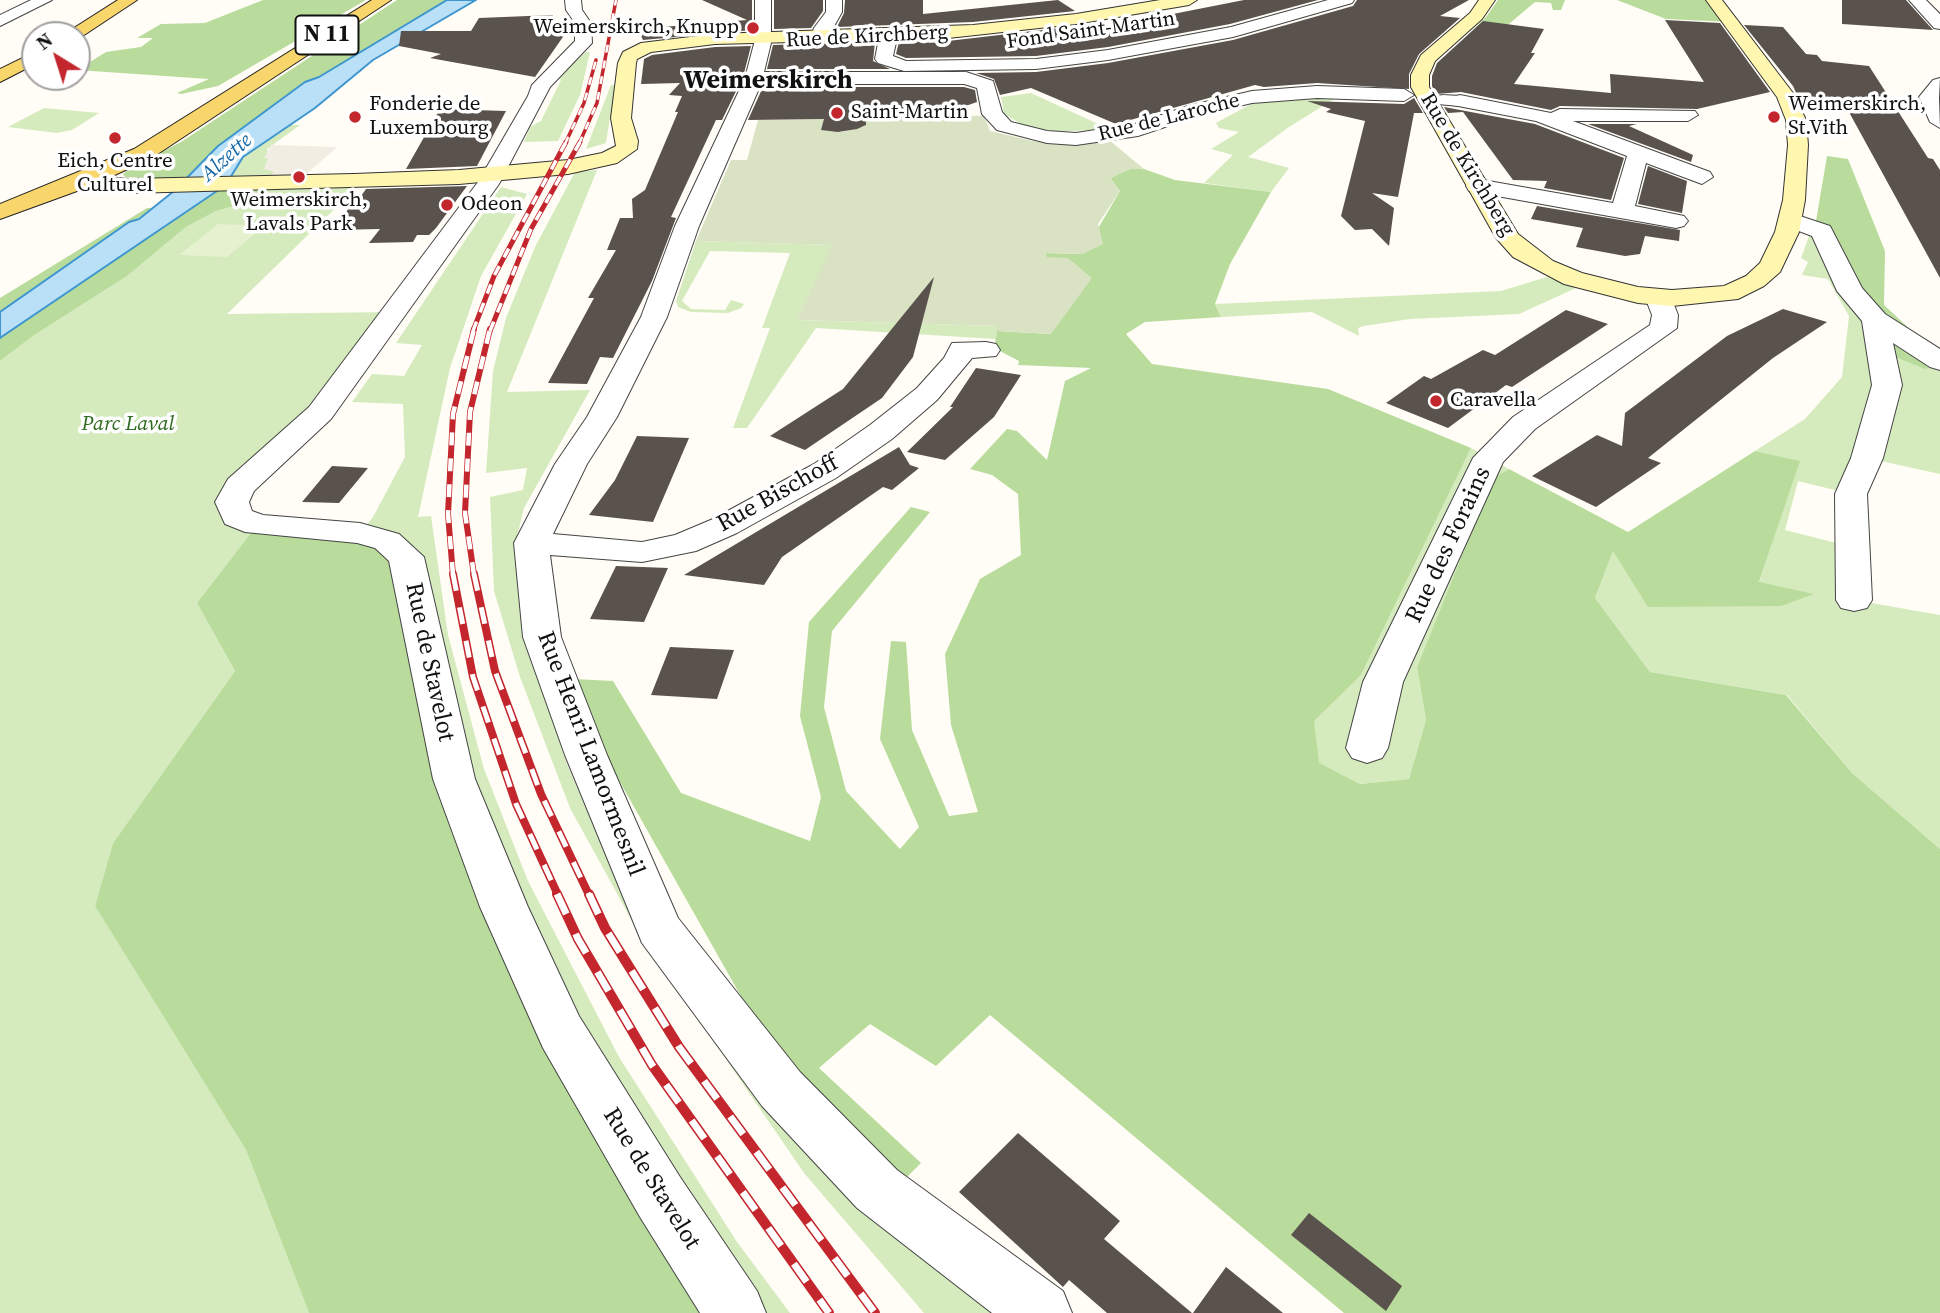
<!DOCTYPE html>
<html>
<head>
<meta charset="utf-8">
<style>
  body { margin:0 }
  #map { position:relative; width:1940px; height:1313px; overflow:hidden; background:#fffdf5; font-family:"Source Serif 4",serif }
  canvas { display:block }
  .north { position:absolute; left:21px; top:21px; width:70px; height:70px; box-sizing:border-box; background:#fff; border:2px solid #a0a0a0; border-radius:50%; rotate:322deg; font-size:19px; font-weight:700; line-height:28px; text-align:center; color:#111 }
  .north::after { content:''; display:block; margin:auto; width:24px; height:32px; background:#c4262e; clip-path:polygon(50% 0,100% 100%,50% 72%,0 100%) }
</style>
</head>
<body>
<div id="map">
<canvas width="1940" height="1313"></canvas>
<div class="north">N</div>
</div>
<script>
const g = document.querySelector('canvas').getContext('2d');
g.lineJoin = 'round';
function paint(path, color) { g.fillStyle = color; g.fill(path, 'evenodd'); }
const poly = rows => new Path2D(rows.map(r => 'M' + r).join(''));
function stroke(path, color, width, dash) { g.strokeStyle = color; g.lineWidth = width; g.lineCap = dash ? 'butt' : 'round'; g.setLineDash(dash || []); g.stroke(path); }
function label(font, color, halo, rows, align = 'center') {
  g.font = font + ' "Source Serif 4",serif'; g.lineWidth = 7; g.setLineDash([]); g.textBaseline = 'middle'; g.strokeStyle = halo; g.fillStyle = color; for (const [text, x, y, turn = 0] of rows) {
    g.save(); g.translate(x, y); g.rotate((+turn || 0) * Math.PI / 180); g.textAlign = isNaN(turn) ? turn : align; if (halo) g.strokeText(text, 0, 0); g.fillText(text, 0, 0); g.restore();
  }
}
paint(poly([
  [586,52,590,52,580,95,558,141,524,142,530,127,541,121,561,80,558,76],
  [611,85,615,85,606,143,586,149],
  [1031,93,1109,129,1056,132,1025,126,1004,114,1001,97],
  [1339,96,1289,127,1248,157,1289,168,1271,192,1204,183,1233,155,1211,149,1239,132,1219,128,1216,123,1253,103],
  [44,108,99,113,72,130,57,133,8,127],
  [289,125,300,125,267,149,275,172,269,178,230,178,243,157],
  [597,170,507,392,590,390,524,508,514,549,531,641,565,759,636,928,767,1098,1010,1313,924,1313,804,1173,636,928,570,808,520,677,494,591,490,497,523,490,527,468,486,473,493,371,506,318,535,247,575,172],
  [358,186,227,314,395,312,241,486,257,525,197,603,235,671,113,843,95,906,246,1150,309,1313,0,1313,0,361,33,336,127,276,186,227,216,211,252,201,266,190],
  [501,187,527,194,481,276,450,368,418,517,431,516,448,635,484,769,528,881,619,1057,737,1242,790,1313,735,1313,561,1032,360,533,373,517,405,457,403,404,352,402,372,374,404,376,422,345,396,343],
  [1811,231,1840,283,1940,361,1940,474,1867,458,1851,494,1798,481,1785,530,1852,547,1854,600,1940,615,1940,849,1852,773,1787,695,1650,672,1595,598,1613,550,1813,595,1759,583,1799,461,1755,451,1805,419,1842,377,1849,316,1828,279,1802,275,1808,262,1801,258],
  [696,241,833,245,797,320,998,326,996,339,816,328,747,428,733,428,770,328,762,328,790,253,710,251,682,301,691,309,725,310,731,300,744,304,741,308,728,313,691,312,678,307,676,301],
  [1547,277,1576,288,1519,314,1410,319,1364,326,1358,328,1359,336,1312,312,1221,317,1215,304,1501,291],
  [1471,448,1509,469,1493,478,1417,667,1426,720,1409,779,1360,784,1318,763,1313,721,1361,675]
]), '#d5ebbd');
paint(poly([
  [263,0,366,0,218,86,181,94,177,93,209,79,77,70,106,52,141,47,153,38,137,38,161,24,205,23],
  [397,0,447,0,319,77,305,82,218,146,187,179,125,177,123,174,131,168,181,142],
  [1498,0,1565,0,1561,10,1553,10,1551,3,1535,2,1497,34,1449,54,1486,17],
  [1617,0,1714,0,1731,22,1666,19],
  [1827,156,1848,159,1885,251,1884,305,1914,333,1935,366,1925,369,1893,356,1896,333,1815,227],
  [1130,169,1144,169,1175,180,1271,192,1230,264,1215,304,1221,317,1145,322,1126,334,1152,364,1328,389,1471,448,1361,675,1314,721,1319,763,1360,784,1409,779,1426,720,1417,667,1493,478,1509,469,1628,532,1755,451,1800,461,1759,582,1814,594,1781,606,1648,607,1613,551,1595,598,1650,672,1786,695,1852,773,1940,849,1940,1313,1344,1313,990,1015,936,1066,870,1024,819,1068,921,1163,902,1182,791,1085,603,752,574,679,613,681,681,793,810,841,821,797,800,716,809,622,911,507,930,512,832,631,824,707,846,791,900,849,919,827,880,739,891,641,906,642,912,730,949,816,978,812,951,725,945,654,980,579,1021,555,1018,494,992,475,970,469,1007,429,1017,431,1047,460,1065,381,1091,368,1018,365,1019,361,998,350,995,344,997,331,1051,334,1046,253,1083,254,1120,191,1110,178],
  [266,190,252,201,216,211,186,227,127,276,33,336,0,361,0,338,183,211,217,191],
  [147,208,153,208,0,312,0,298],
  [257,525,387,541,454,779,735,1313,309,1313,246,1150,95,906,113,843,235,671,197,603]
]), '#b9dc9c');
paint(poly([
  [926,115,984,116,990,131,1033,141,1073,143,1109,140,1144,169,1130,169,1110,178,1120,191,1098,224,1103,244,1083,254,1046,253,1046,257,1068,258,1092,278,1051,334,997,331,997,326,797,320,832,245,696,241,731,160,747,160,758,120,828,119,831,130,842,132,865,126,861,118,924,119]
]), '#d9e3c4');
paint(poly([
  [218,224,264,226,227,257,179,255]
]), '#e6f2cf');
paint(poly([
  [271,145,337,147,304,176,269,178,274,172,264,169,268,158,264,158]
]), '#f1ede2');
const water = poly([
  [447,0,476,0,373,60,315,108,243,157,230,178,217,191,0,338,0,312,129,222,139,219,174,191,218,146,305,82,319,77,447,0]
]);
paint(water, '#b9e0f7');
stroke(water, '#3f96cf', 2);
paint(poly([
  [702,0,752,0,752,30,643,40,638,29,747,20],
  [774,0,823,0,823,11,811,28,774,29],
  [845,0,923,0,923,14,1058,0,1075,11,973,22,837,27,844,13],
  [1244,0,1318,0,1230,24,1108,47,1036,56,906,58,896,54,899,42,948,41,1094,24,1102,28],
  [1357,0,1469,0,1440,16,1460,18,1419,54,1409,74,1409,89,1317,83,1264,87,1255,85,1116,124,1031,88,1000,95,994,79,976,73,1036,72,1108,63,1233,40,1353,6],
  [1842,0,1906,0,1933,30,1842,24],
  [553,15,550,23,572,24,535,77,430,58,441,54,399,46,401,31,471,31,479,18],
  [1665,20,1720,23,1770,92,1697,109,1560,106,1551,110,1461,92,1436,94,1432,86,1432,76,1437,63,1483,21,1544,29,1531,53,1535,53,1514,84,1611,93,1610,74,1704,82],
  [1744,25,1783,27,1806,54,1817,55,1822,61,1869,66,1928,158,1933,159,1940,170,1940,278,1844,103,1798,97,1793,86],
  [875,42,873,61,890,69,767,69,773,45],
  [751,46,743,77,722,120,716,120,671,217,676,218,652,281,613,358,600,357,587,384,548,383,594,298,588,298,616,250,607,250,620,218,633,218,632,199,645,190,678,112,675,112,682,96,669,95,680,83,641,84,644,59,652,55,715,47],
  [763,87,964,87,975,90,977,102,954,110,953,116,866,119,866,125,857,129,838,132,821,130,824,119,748,120],
  [1414,98,1423,113,1414,113,1398,197,1372,193,1394,208,1389,246,1372,229,1355,230,1341,216,1365,121,1326,112,1331,109,1307,101,1404,104],
  [1444,107,1535,124,1624,158,1611,200,1544,188,1547,181,1513,180,1463,112,1448,113],
  [440,109,506,111,477,166,406,169],
  [1588,124,1637,124,1629,126,1693,155,1691,162],
  [1648,166,1687,181,1682,213,1638,204],
  [467,186,436,228,429,235,417,235,413,242,369,243,380,229,334,230,355,199,359,199,366,189],
  [1537,206,1680,230,1679,241,1645,236,1640,254,1625,256,1576,247,1583,228,1531,219],
  [934,277,913,357,882,398,805,450,770,436,843,389],
  [1783,309,1827,322,1773,358,1648,458,1661,463,1596,507,1532,476,1597,435,1622,446,1625,413,1727,336],
  [1566,310,1608,324,1512,387,1506,385,1448,428,1386,403,1424,376,1431,379,1483,350,1495,355],
  [976,368,1021,375,994,417,945,460,907,452,953,407,950,407],
  [637,436,689,438,653,522,589,515,615,480],
  [899,447,910,465,919,468,892,490,883,487,782,557,764,585,684,575],
  [332,466,368,468,339,503,302,502],
  [616,566,668,568,644,622,590,619],
  [670,647,734,650,717,699,651,695],
  [1018,1133,1120,1221,1104,1239,1192,1313,1107,1313,1069,1280,1063,1287,959,1192],
  [1309,1213,1402,1286,1386,1311,1291,1235],
  [1226,1267,1283,1313,1193,1313]
]), '#5a524d');
const pedestrian = poly([
  [1443,95,1460,96,1468,101,1460,106,1437,104,1437,96,1443,95]
]);
const minor = poly([
  [31,0,52,0,0,26,0,15,31,0],
  [565,0,581,0,582,10,591,23,592,43,550,87,499,184,331,419,254,491,249,502,252,511,263,515,360,523,399,534,424,557,475,779,528,907,579,1016,680,1177,757,1291,766,1313,700,1313,640,1217,543,1048,480,907,433,779,389,561,375,548,357,543,245,532,225,524,215,502,228,479,309,407,478,182,528,96,532,85,575,41,575,23,566,10,565,0],
  [755,0,771,0,771,43,764,72,966,72,993,81,1002,112,1011,122,1047,131,1076,133,1135,124,1188,106,1252,91,1317,86,1404,89,1414,95,1404,101,1317,98,1252,103,1201,115,1138,136,1076,145,1047,143,997,130,982,114,977,88,964,84,761,84,699,226,667,317,617,417,587,464,553,534,642,542,675,535,713,519,814,464,870,425,917,388,944,358,952,343,986,342,996,344,1000,350,996,356,972,358,937,400,892,439,836,478,737,533,696,551,642,562,550,555,561,637,607,755,678,918,800,1072,897,1170,1063,1291,1072,1313,992,1313,857,1208,762,1106,642,943,565,755,523,637,514,543,555,464,587,417,641,317,675,226,745,78,755,40,755,0],
  [826,0,842,0,842,12,827,39,821,40,812,35,814,28,826,12,826,0],
  [1328,0,1354,0,1352,3,1233,37,1108,60,1036,69,904,71,878,63,875,59,879,38,888,33,897,38,893,56,906,61,1036,59,1108,50,1231,27,1328,0],
  [1909,0,1926,0,1940,14,1940,29,1934,28,1909,0],
  [1940,78,1939,98,1940,128,1930,122,1919,97,1933,80,1940,78],
  [1460,95,1551,113,1560,109,1695,111,1698,115,1688,121,1573,121,1710,172,1713,177,1702,184,1646,163,1635,206,1684,216,1688,221,1684,226,1676,228,1469,191,1466,186,1469,181,1477,179,1613,203,1627,156,1536,121,1453,105,1450,101,1453,97,1460,95],
  [1791,213,1830,226,1862,288,1885,314,1940,349,1940,370,1930,367,1893,343,1902,385,1883,458,1867,494,1872,600,1867,608,1854,611,1841,608,1836,600,1835,494,1851,458,1872,385,1862,321,1837,291,1812,236,1783,225,1779,220,1783,215,1791,213],
  [1658,289,1667,291,1671,297,1678,315,1677,328,1535,429,1503,462,1403,682,1388,748,1382,758,1367,763,1352,758,1346,748,1363,682,1473,458,1513,417,1650,325,1652,315,1645,297,1649,291,1658,289]
]);
const secondary = poly([
  [1160,0,1197,0,1189,5,1076,24,948,38,715,44,651,52,637,59,636,63,631,118,638,141,637,149,617,163,568,174,459,184,130,193,80,189,69,182,80,175,130,179,354,174,459,170,568,160,602,153,616,146,611,118,618,63,623,52,641,43,715,34,973,25,1076,14,1160,0],
  [1479,0,1495,0,1482,19,1435,61,1429,75,1429,87,1518,234,1553,261,1582,273,1638,287,1672,290,1724,286,1746,276,1760,263,1775,232,1783,200,1788,145,1786,120,1777,97,1706,0,1722,0,1793,93,1806,120,1808,145,1805,200,1799,232,1780,272,1764,286,1738,299,1672,306,1638,303,1564,284,1513,257,1496,238,1411,87,1411,75,1421,55,1470,13,1479,0]
]);
const primary = poly([
  [118,0,137,0,78,39,77,35,63,35,118,0],
  [372,0,391,0,150,159,88,187,0,219,0,204,134,149,372,0],
  [35,52,35,64,0,82,0,69,35,52]
]);
stroke(pedestrian, '#444', 2);
stroke(minor, '#444', 2);
stroke(secondary, '#333', 2);
stroke(primary, '#222', 2);
paint(pedestrian, '#fff');
paint(minor, '#fff');
paint(secondary, '#fff6b0');
paint(primary, '#f9d66b');
const railFar4 = poly([
  [565,144,584,103,596,60],
  [579,144,597,103,616,0]
]);
const railFar3 = poly([
  [473,331,494,276,566,142],
  [490,331,531,229,580,142]
]);
const railFar2 = poly([
  [453,575,448,514,453,414,474,329],
  [474,575,465,513,470,412,490,329]
]);
const railFar1 = poly([
  [453,574,473,677,516,804,558,895],
  [474,574,495,671,541,794,589,895]
]);
const rail = poly([
  [557,894,578,939,652,1065,829,1313],
  [589,894,605,928,679,1047,875,1313]
]);
stroke(railFar4, '#c4262e', 3.5);
stroke(railFar3, '#c4262e', 5);
stroke(railFar2, '#c4262e', 6);
stroke(railFar1, '#c4262e', 8);
stroke(rail, '#c4262e', 10);
stroke(railFar4, '#fff', 2.5, [8]);
stroke(railFar3, '#fff', 3.5, [10]);
stroke(railFar2, '#fff', 4.5, [13]);
stroke(railFar1, '#fff', 5, [17]);
stroke(rail, '#fff', 7, [22]);
for (const [x, y, r, color] of [
  [753,28,7,"#c4262e"],
  [837,113,7,"#c4262e"],
  [355,117,7,"#c4262e"],
  [1774,117,7,"#c4262e"],
  [115,138,7,"#c4262e"],
  [299,177,7,"#c4262e"],
  [447,205,7,"#c4262e"],
  [1436,401,7,"#c4262e"]
]) { const dot = new Path2D(); dot.arc(x, y, r, 0, 2 * Math.PI); g.fillStyle = color; g.fill(dot); stroke(dot, '#fff', 2.5); }
label('21px', '#111', '#fff', [
  ["Weimerskirch, Knupp",739,28,"right"],
  ["Fonderie de",369,105],
  ["Luxembourg",369,129],
  ["Weimerskirch,",1788,105],
  ["St.Vith",1788,129],
  ["Saint-Martin",851,113],
  ["Eich, Centre",115,162,"center"],
  ["Culturel",115,186,"center"],
  ["Weimerskirch,",299,201,"center"],
  ["Lavals Park",299,225,"center"],
  ["Odeon",461,205],
  ["Caravella",1450,401]
], 'left');
label('21px', '#111', '#fff', [
  ["Fond Saint-Martin",1091,31,-8],
  ["Rue de Kirchberg",867,37,-3],
  ["Rue de Laroche",1169,118,-14],
  ["Rue de Kirchberg",1467,165,59]
]);
label('italic 21px', '#1768a6', '#fff', [
  ["Alzette",227,158,-42]
]);
label('italic 21px', '#2f6b1f', '#fff', [
  ["Parc Laval",128,425]
]);
for (const [x, y, w] of [
  [327,35,63]
]) { const box = new Path2D(); box.roundRect(x - w / 2, y - 19.5, w, 39, 5); g.fillStyle = '#fff'; g.fill(box); stroke(box, '#111', 2); }
label('bold 23px', '#111', null, [
  ["N 11",327,35]
]);
label('24px', '#111', '#fff', [
  ["Rue Bischoff",778,494,-29],
  ["Rue des Forains",1449,545,-65],
  ["Rue de Stavelot",429,662,78],
  ["Rue Henri Lamormesnil",590,754,69],
  ["Rue de Stavelot",651,1179,58]
]);
label('bold 26px', '#111', '#fff', [
  ["Weimerskirch",768,81]
]);
</script>
</body>
</html>
